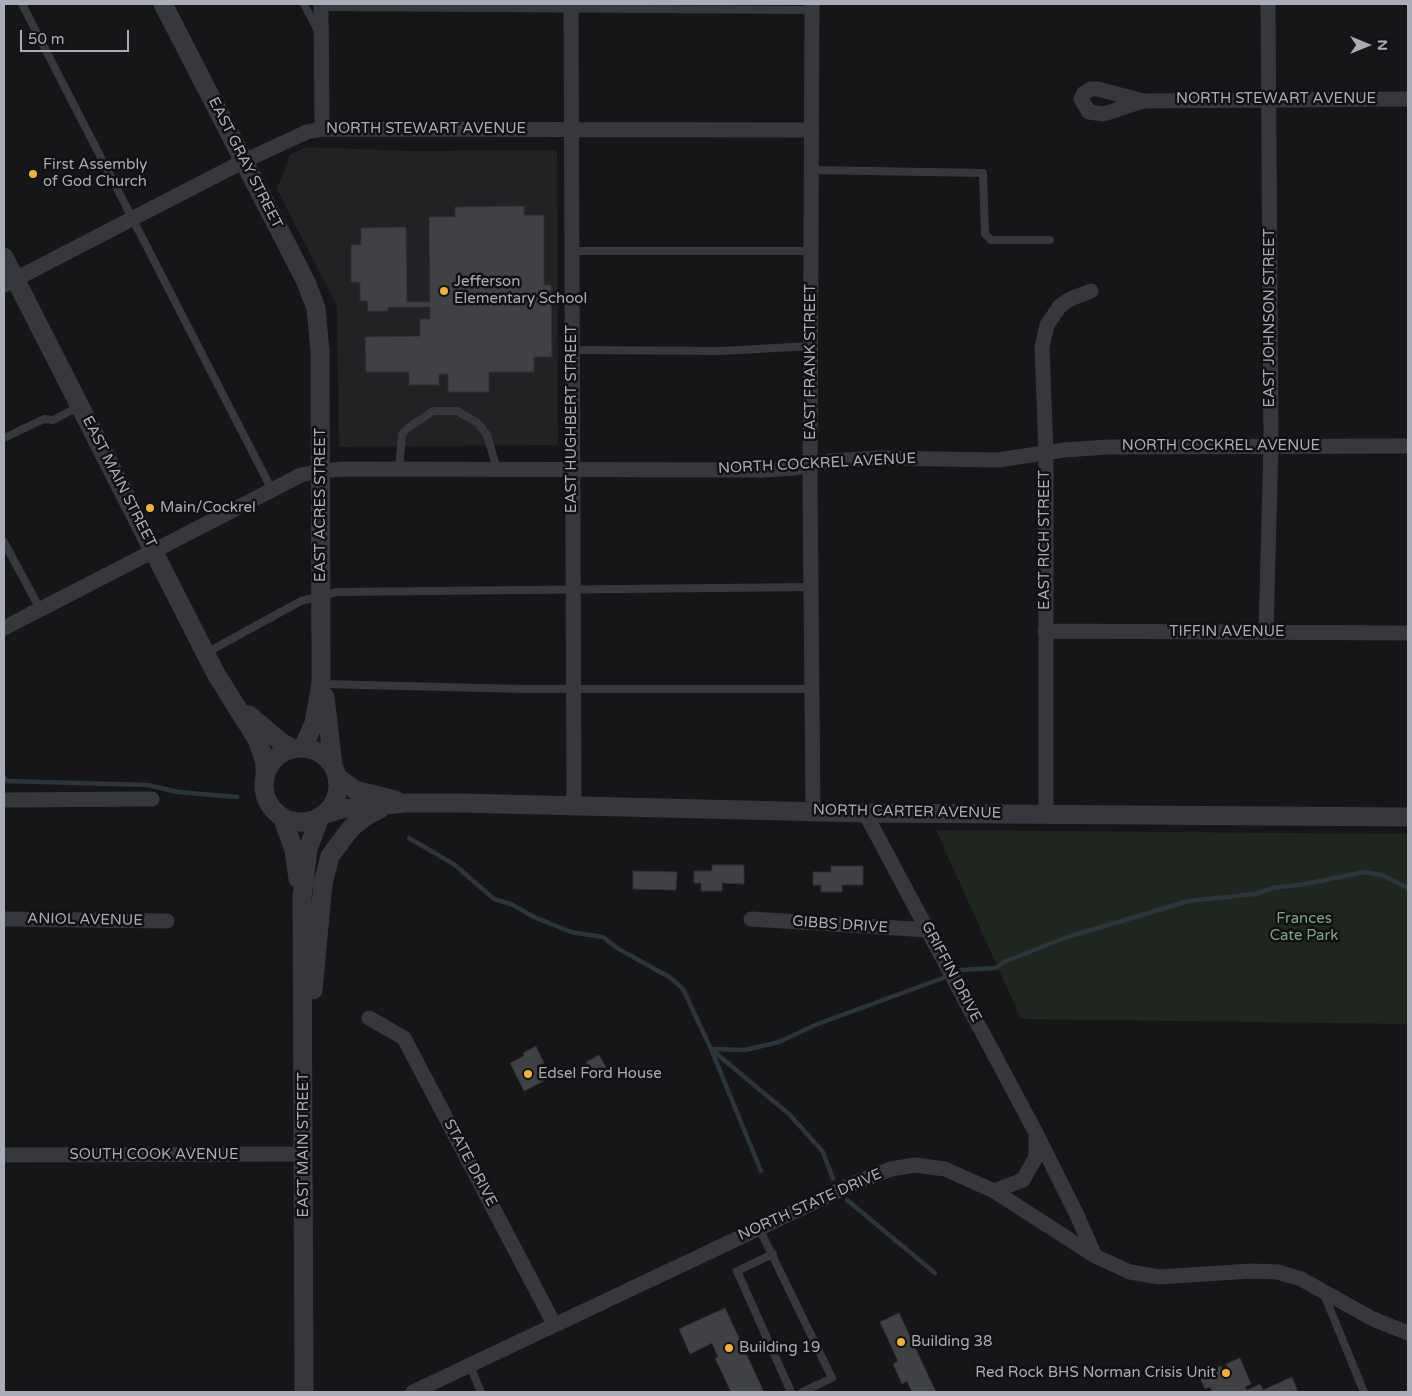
<!DOCTYPE html>
<html>
<head>
<meta charset="utf-8">
<style>
  body { margin:0 }
  #map { position:relative; width:1412px; height:1396px; overflow:hidden; background:#161618; font-family:"Varela Round",sans-serif }
  canvas { display:block }
  .frame { position:absolute; inset:0; border:5px solid #a8adb8; pointer-events:none }
  .north { position:absolute; left:1342px; top:20px; width:50px; height:50px; -webkit-text-stroke:4px #111113; paint-order:stroke; rotate:90deg; font-size:14px; font-weight:700; line-height:20px; text-align:center; color:#a8adb8 }
  .north::after { content:''; display:block; margin:auto; width:18px; height:22px; background:#a8adb8; clip-path:polygon(50% 0,100% 100%,50% 72%,0 100%) }
  .scale { position:absolute; left:20px; top:30px; width:109px; height:22px; box-sizing:border-box; border:2px solid #a8adb8; border-top:0; padding-left:6px; font-size:15px; line-height:18px; white-space:nowrap; color:#a8adb8; -webkit-text-stroke:4px #111113; paint-order:stroke }
</style>
</head>
<body>
<div id="map">
<canvas width="1412" height="1396"></canvas>
<div class="frame"></div>
<div class="north">N</div>
<div class="scale">50 m</div>
</div>
<script>
const g = document.querySelector('canvas').getContext('2d');
g.lineJoin = 'round';
function paint(path, color) { g.fillStyle = color; g.fill(path, 'evenodd'); }
const poly = rows => new Path2D(rows.map(r => 'M' + r).join(''));
function stroke(path, color, width, dash) { g.strokeStyle = color; g.lineWidth = width; g.lineCap = dash ? 'butt' : 'round'; g.setLineDash(dash || []); g.stroke(path); }
function label(font, color, halo, rows, align = 'center') {
  g.font = font + ' "Varela Round",sans-serif'; g.lineWidth = 5; g.setLineDash([]); g.textBaseline = 'middle'; g.strokeStyle = halo; g.fillStyle = color; for (const [text, x, y, turn = 0] of rows) {
    g.save(); g.translate(x, y); g.rotate((+turn || 0) * Math.PI / 180); g.textAlign = isNaN(turn) ? turn : align; if (halo) g.strokeText(text, 0, 0); g.fillText(text, 0, 0); g.restore();
  }
}
paint(poly([
  [306,147,411,151,557,150,558,445,339,447,337,306,277,189,290,155]
]), '#222225');
paint(poly([
  [936,830,1408,834,1408,1024,1021,1019]
]), '#1e261f');
stroke(poly([
  [4,777,7,781,148,785,178,792,237,797],
  [409,838,455,865,494,899,511,904,534,917,571,932,603,937,617,948,671,978,683,989,711,1049,789,1114,823,1152,833,1179],
  [961,970,996,968,1004,962,1067,937,1189,901,1255,894,1273,888,1305,884,1365,872,1382,875,1408,888],
  [761,1171,711,1049,745,1050,779,1042,815,1025,943,978],
  [847,1200,935,1273]
]), '#2c353c', 4.5);
const building = poly([
  [524,206,524,215,544,215,544,285,551,285,552,357,534,357,534,372,489,372,489,392,448,392,448,374,439,374,439,385,409,385,409,372,366,372,365,337,420,336,420,319,430,319,430,307,389,307,387,311,368,311,367,301,360,301,360,282,351,282,351,245,361,245,361,228,406,227,407,302,430,302,429,217,455,217,455,207,524,206],
  [712,865,744,865,744,884,722,883,722,891,701,891,701,883,694,883,694,871,712,871,712,865],
  [831,866,863,866,863,885,842,885,842,892,821,892,821,885,813,885,813,872,831,872,831,866],
  [633,871,677,872,676,890,633,889,633,871],
  [536,1046,544,1063,537,1066,544,1081,524,1091,510,1063,524,1056,523,1053,536,1046],
  [599,1055,607,1069,594,1076,586,1062,599,1055],
  [725,1308,764,1392,731,1392,715,1358,718,1357,712,1343,690,1354,679,1329,725,1308],
  [899,1313,936,1392,912,1392,907,1381,902,1384,893,1364,898,1361,880,1322,899,1313],
  [1240,1358,1251,1384,1245,1387,1247,1390,1260,1384,1263,1390,1292,1377,1298,1392,1212,1392,1210,1387,1205,1389,1199,1376,1221,1366,1223,1371,1228,1368,1226,1364,1240,1358]
]);
paint(building, '#404145');
stroke(building, '#303034', 1);
stroke(poly([
  [22,4,272,490],
  [304,4,318,31],
  [321,7,812,10],
  [811,170,983,173,985,234,991,240,1050,240],
  [572,251,811,251],
  [572,350,721,351,811,346],
  [4,438,44,419,53,420,80,406],
  [399,469,402,434,408,428,433,411,457,411,478,423,487,435,497,469],
  [4,542,40,609],
  [206,653,301,601,337,592,811,587],
  [322,684,524,689,812,689],
  [759,1228,832,1378,802,1392],
  [773,1254,737,1271,791,1392],
  [1323,1292,1364,1392],
  [469,1364,481,1392]
]), '#37383d', 8);
stroke(poly([
  [321,4,322,129],
  [571,4,574,805],
  [812,4,810,482,813,811],
  [1143,101,1098,89,1091,89,1084,93,1081,99,1089,112,1104,114,1143,101,1408,99],
  [4,285,244,161,307,132,322,129,812,130],
  [4,628,301,475,321,471,343,469,762,470,795,468,830,461,880,458,998,460,1064,450,1108,447,1408,446],
  [1045,631,1408,633],
  [1266,632,1271,445,1268,4],
  [4,800,152,799],
  [865,813,1035,1131,1077,1215,1095,1256],
  [1046,814,1046,453,1042,347,1047,325,1060,306,1070,299,1091,291],
  [4,919,167,921],
  [751,919,929,930],
  [369,1018,404,1038,554,1324],
  [4,1155,304,1154],
  [994,1191,1023,1180,1036,1157,1036,1138],
  [413,1392,857,1182,891,1169,915,1165,945,1169,994,1191,1095,1256,1130,1272,1159,1277,1251,1271,1278,1272,1301,1279,1373,1319,1408,1333]
]), '#37383d', 15);
stroke(poly([
  [163,4,306,282,316,308,320,351,321,684,314,723,303,748],
  [4,257,216,674,258,741,265,763,265,780],
  [325,697,333,765],
  [249,715,281,742,294,749],
  '264 785a37 37 0 1 1 74 0a37 37 0 1 1-74 0Z',
  [337,777,355,790,395,800],
  [325,814,342,809,406,803,460,803,865,813,1408,817],
  [282,817,294,850,298,879],
  [313,990,323,883,330,856,351,828,368,815,380,809],
  [304,1392,302,897,308,849,320,817]
]), '#37383d', 19);
for (const [x, y, r, color] of [
  [33,174,5,"#f2b134"],
  [444,291,5,"#f2b134"],
  [150,508,5,"#f2b134"],
  [528,1074,5,"#f2b134"],
  [901,1342,5,"#f2b134"],
  [729,1348,5,"#f2b134"],
  [1226,1373,5,"#f2b134"]
]) { const dot = new Path2D(); dot.arc(x, y, r, 0, 2 * Math.PI); g.fillStyle = color; g.fill(dot); stroke(dot, '#111113', 2); }
label('15px', '#a8adb8', '#111113', [
  ["NORTH STEWART AVENUE",1276,99],
  ["NORTH STEWART AVENUE",426,129],
  ["EAST GRAY STREET",245,163,63],
  ["EAST JOHNSON STREET",1270,318,-90],
  ["EAST FRANK STREET",811,362,-90],
  ["EAST HUGHBERT STREET",572,419,-90],
  ["NORTH COCKREL AVENUE",1221,446],
  ["NORTH COCKREL AVENUE",817,464,-3],
  ["EAST MAIN STREET",119,482,63],
  ["EAST ACRES STREET",321,505,-90],
  ["EAST RICH STREET",1045,540,-90],
  ["TIFFIN AVENUE",1227,632],
  ["NORTH CARTER AVENUE",907,812,1],
  ["ANIOL AVENUE",85,920,1],
  ["GIBBS DRIVE",840,925,4],
  ["GRIFFIN DRIVE",951,972,62],
  ["EAST MAIN STREET",304,1145,-90],
  ["SOUTH COOK AVENUE",154,1155],
  ["STATE DRIVE",470,1163,62],
  ["NORTH STATE DRIVE",810,1205,-24]
]);
label('15px', '#a8adb8', '#111113', [
  ["First Assembly",43,165],
  ["of God Church",43,182],
  ["Jefferson",454,282],
  ["Elementary School",454,299],
  ["Main/Cockrel",160,508],
  ["Edsel Ford House",538,1074],
  ["Building 38",911,1342],
  ["Building 19",739,1348],
  ["Red Rock BHS Norman Crisis Unit",1216,1373,"right"]
], 'left');
label('15px', '#7fa381', '#111113', [
  ["Frances",1304,919],
  ["Cate Park",1304,936]
]);
</script>
</body>
</html>
